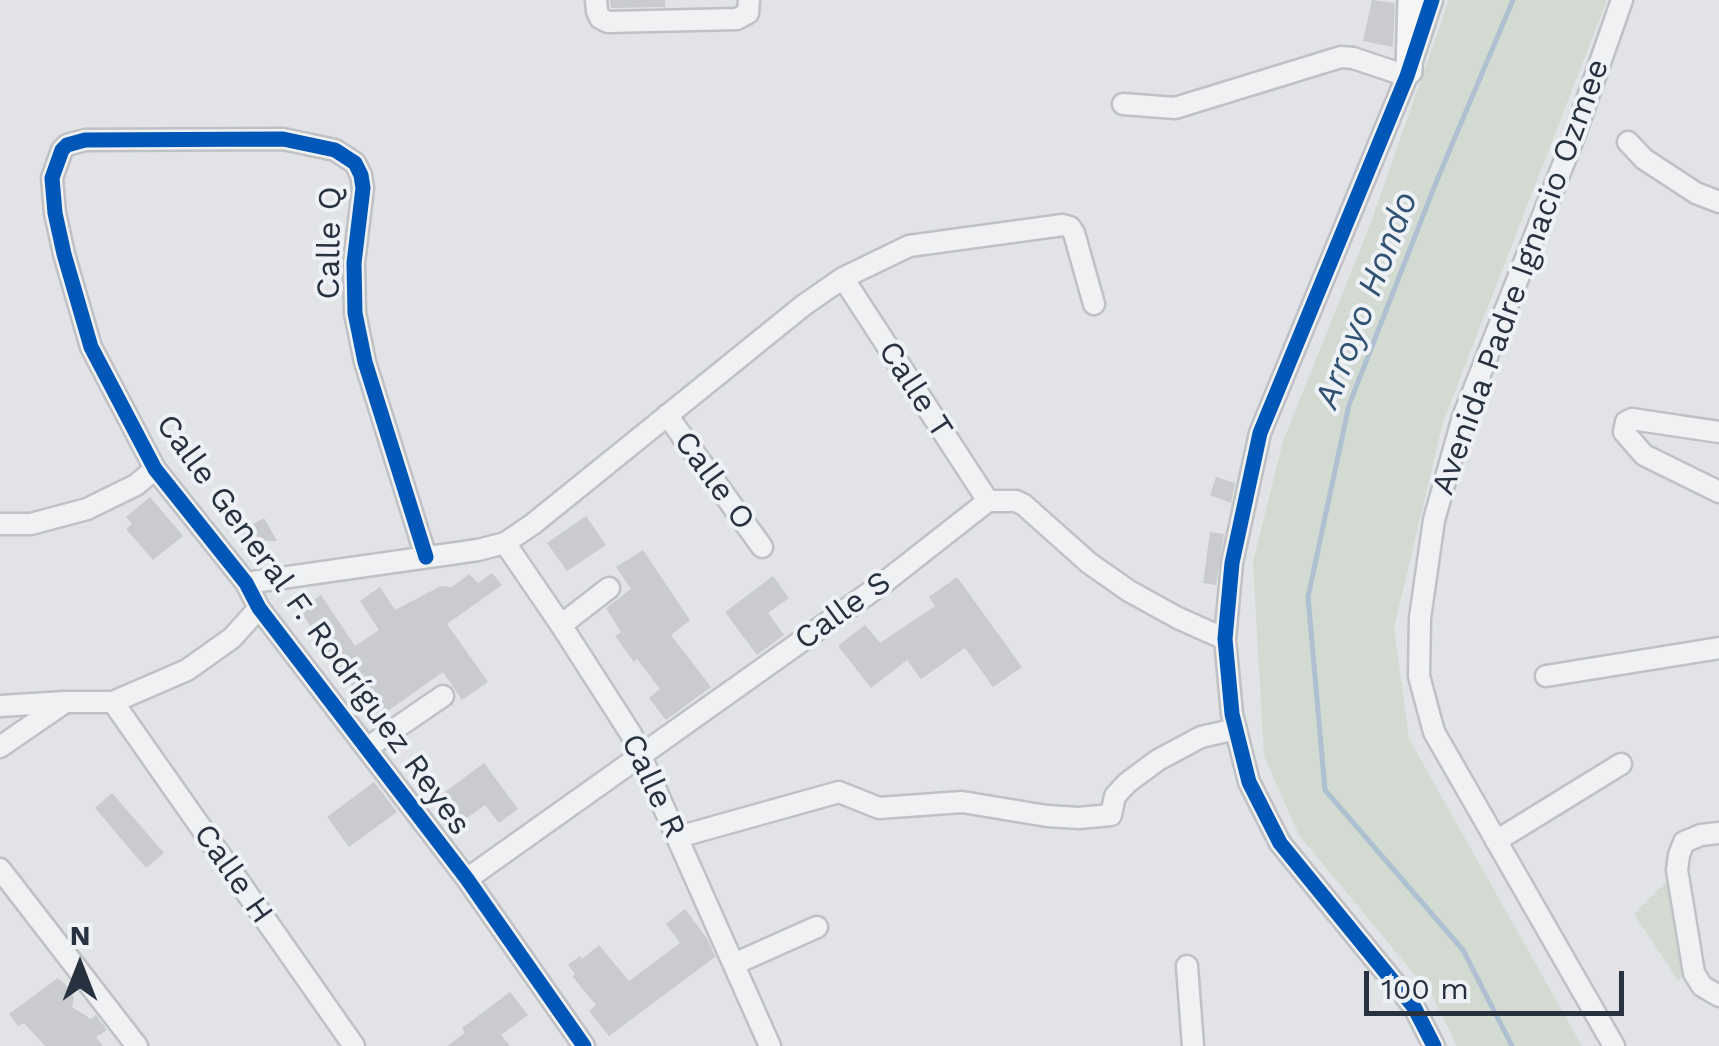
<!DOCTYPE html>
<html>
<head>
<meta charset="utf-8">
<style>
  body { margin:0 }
  #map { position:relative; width:1719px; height:1046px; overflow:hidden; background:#e1e3e6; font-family:"Work Sans",sans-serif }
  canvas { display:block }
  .north { position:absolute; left:30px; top:916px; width:100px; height:100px; -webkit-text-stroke:8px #eef2f6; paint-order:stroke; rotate:0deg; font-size:28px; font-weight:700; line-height:40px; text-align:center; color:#28313f }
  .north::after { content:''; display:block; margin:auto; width:35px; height:45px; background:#28313f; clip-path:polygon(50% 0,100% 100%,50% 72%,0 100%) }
  .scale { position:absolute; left:1364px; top:971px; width:260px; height:45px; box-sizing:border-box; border:5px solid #28313f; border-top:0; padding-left:12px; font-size:30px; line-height:35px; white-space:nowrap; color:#28313f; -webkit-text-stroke:8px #eef2f6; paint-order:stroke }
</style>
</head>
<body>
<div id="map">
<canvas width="1719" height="1046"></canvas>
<div class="north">N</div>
<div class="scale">100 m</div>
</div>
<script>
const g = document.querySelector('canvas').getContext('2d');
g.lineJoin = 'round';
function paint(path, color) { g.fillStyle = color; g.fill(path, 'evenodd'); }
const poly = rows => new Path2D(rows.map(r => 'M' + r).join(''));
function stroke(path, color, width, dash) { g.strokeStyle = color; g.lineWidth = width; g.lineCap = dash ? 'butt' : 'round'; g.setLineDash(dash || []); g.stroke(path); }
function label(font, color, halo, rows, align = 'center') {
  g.font = font + ' "Work Sans",sans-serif'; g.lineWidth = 8; g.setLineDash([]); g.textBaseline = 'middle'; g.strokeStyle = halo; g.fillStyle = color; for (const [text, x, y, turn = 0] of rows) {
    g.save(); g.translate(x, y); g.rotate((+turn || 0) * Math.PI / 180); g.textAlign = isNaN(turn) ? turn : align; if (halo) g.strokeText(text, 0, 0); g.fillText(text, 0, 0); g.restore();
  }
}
paint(poly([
  [1449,0,1607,0,1443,422,1394,628,1409,739,1582,1046,1457,1046,1433,997,1299,835,1264,756,1253,562,1283,441,1370,225],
  [1672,876,1685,976,1678,980,1634,914]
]), '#d2dad1');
stroke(poly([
  [1512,1046,1463,950,1325,790,1308,597,1349,405,1437,180,1513,0]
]), '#afc1d1', 5);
paint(poly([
  [610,0,665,0,665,7,611,8],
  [1372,0,1395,3,1393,47,1363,41],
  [1216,477,1235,483,1231,503,1210,495],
  [150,497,183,536,153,560,126,529,132,524,126,517],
  [586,516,606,545,567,571,547,543],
  [264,518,277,541,246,541,240,531],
  [1210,532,1224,534,1216,585,1203,583],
  [643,550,690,620,671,635,711,687,666,720,649,698,660,689,637,659,634,662,615,636,621,632,606,608,631,589,616,567],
  [492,573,502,585,447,624,488,682,462,700,443,672,375,720,299,609,321,595,355,646,379,630,360,601,380,587,395,610,441,586,452,587,469,574,478,583],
  [773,576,789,598,768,613,784,635,757,655,725,612],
  [957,577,1022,667,993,687,965,648,921,679,907,660,871,688,838,646,865,625,880,643,935,606,929,597],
  [484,763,518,809,499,823,485,805,453,828,433,801],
  [374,782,397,812,349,847,327,817],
  [112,793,164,853,146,868,95,808],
  [685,909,708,940,715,957,609,1036,589,1011,596,1005,572,976,575,974,568,965,580,956,582,959,599,945,629,981,680,943,666,924],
  [58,978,68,987,74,998,72,1007,91,1019,96,1015,107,1030,96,1037,103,1046,45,1046,24,1023,18,1026,9,1014],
  [510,992,528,1015,501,1035,510,1046,447,1046,465,1033,462,1028]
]), '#c9cbce');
const minor = poly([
  [596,0,597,11,600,18,608,22,737,19,748,13,749,0],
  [1432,0,1407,76,1260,433,1232,563,1225,639,1232,714,1249,782,1280,843,1414,1007,1434,1046],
  [1123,104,1175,108,1341,57,1353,58,1407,76],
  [1628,142,1644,159,1696,193,1719,202],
  [843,278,988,501],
  [667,415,762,547],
  [1719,432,1632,419,1626,422,1624,432,1644,455,1719,492],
  [0,524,31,524,87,509,136,485,155,469],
  [505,543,561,625,631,734,770,1046],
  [426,557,365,362,355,313,354,263,363,188,361,175,355,163,335,150,283,139,85,140,67,145,62,150,52,178,55,213,64,254,91,347,155,469,246,583,259,608,467,879,584,1046],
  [246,583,478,550,505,543,533,524,804,305,843,278,909,246,1063,225,1070,227,1074,233,1094,304],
  [561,625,609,588],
  [1546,676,1719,648],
  [113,702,354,1046],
  [0,706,65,702,113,702,187,670,232,638,259,608],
  [0,747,64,703],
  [367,748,443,696],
  [1719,833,1701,835,1684,842,1679,855,1677,870,1694,973,1702,986,1719,996],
  [678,837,839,792,879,808,962,802,1047,816,1079,818,1111,815,1115,796,1127,783,1158,760,1201,737,1236,729],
  [1496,841,1621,764],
  [0,869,137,1046],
  [467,879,886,581,988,501,1016,501,1024,505,1089,563,1129,591,1178,618,1225,639],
  [734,964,817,927],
  [1187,966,1193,1046],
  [1614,1046,1434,732,1419,676,1420,618,1434,520,1463,417,1574,137,1622,0]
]);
const major = poly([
  [1409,71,1411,0]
]);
stroke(minor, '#bfc1c4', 25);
stroke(major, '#bdc0c4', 30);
stroke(minor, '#f0f1f2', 20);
stroke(major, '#f5f5f6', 25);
stroke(poly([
  [1432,0,1407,76,1260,433,1232,563,1225,639,1232,714,1249,782,1280,843,1414,1007,1434,1046],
  [426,557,365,362,355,313,354,263,363,188,361,175,355,163,335,150,283,139,85,140,67,145,62,150,52,178,55,213,64,254,91,347,155,469,246,583,259,608,467,879,584,1046]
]), '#0057b8', 15);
label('32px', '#28313f', '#eef2f6', [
  ["Calle Q",330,243,-89],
  ["Avenida Padre Ignacio Ozmee",1521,277,-70],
  ["Calle T",915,390,57],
  ["Calle O",714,481,54],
  ["Calle S",843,611,-36],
  ["Calle General F. Rodríguez Reyes",313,625,54],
  ["Calle R",653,786,65],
  ["Calle H",233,874,55]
]);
label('italic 35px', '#325273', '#eef2f6', [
  ["Arroyo Hondo",1367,300,-69]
]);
</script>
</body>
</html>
